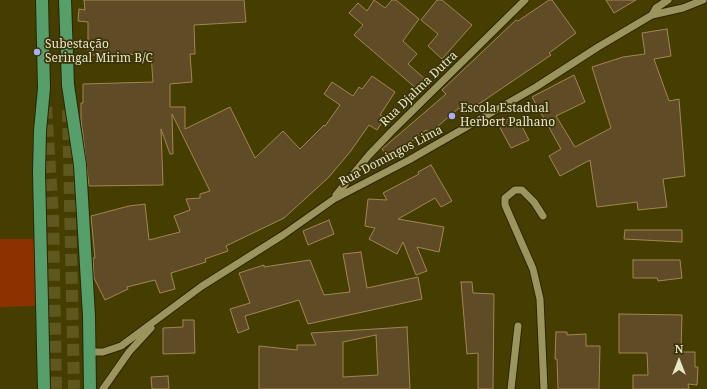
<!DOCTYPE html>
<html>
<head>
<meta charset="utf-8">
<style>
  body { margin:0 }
  #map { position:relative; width:707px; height:389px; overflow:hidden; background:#463e00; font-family:"Noto Serif",serif }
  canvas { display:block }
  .north { position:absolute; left:659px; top:341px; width:40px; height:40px; -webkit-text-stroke:3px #3a3408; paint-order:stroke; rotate:0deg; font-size:11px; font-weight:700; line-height:16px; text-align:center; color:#e8e5c8 }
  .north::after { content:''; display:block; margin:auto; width:14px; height:18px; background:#e8e5c8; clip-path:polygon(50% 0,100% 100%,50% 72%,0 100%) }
</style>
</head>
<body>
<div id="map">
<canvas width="707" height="389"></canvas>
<div class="north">N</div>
</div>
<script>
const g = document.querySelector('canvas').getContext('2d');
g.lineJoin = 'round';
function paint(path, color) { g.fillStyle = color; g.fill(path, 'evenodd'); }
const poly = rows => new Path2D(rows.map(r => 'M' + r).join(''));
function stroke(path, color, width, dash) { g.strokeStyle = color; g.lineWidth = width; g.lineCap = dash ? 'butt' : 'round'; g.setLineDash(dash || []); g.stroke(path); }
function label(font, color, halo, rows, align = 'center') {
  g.font = font + ' "Noto Serif",serif'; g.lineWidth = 3.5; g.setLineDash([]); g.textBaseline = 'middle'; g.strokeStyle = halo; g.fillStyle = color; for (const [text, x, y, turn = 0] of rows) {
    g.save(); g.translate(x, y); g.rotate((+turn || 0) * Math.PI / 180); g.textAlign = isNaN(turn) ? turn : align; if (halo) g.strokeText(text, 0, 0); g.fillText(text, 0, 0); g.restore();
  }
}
paint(poly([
  [0,239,36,239,35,306,0,307]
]), '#8d3101');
const building = poly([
  [84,0,244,0,246,22,194,25,195,54,190,54,192,82,170,84,170,107,185,107,185,129,230,107,255,158,283,131,300,149,324,125,325,126,340,105,324,94,332,82,353,96,359,87,362,89,372,76,395,92,380,115,385,118,377,130,369,125,350,152,328,178,284,218,226,246,228,251,205,259,206,262,171,273,175,289,160,293,155,280,127,287,128,289,105,300,94,278,93,258,95,258,91,216,129,206,145,204,149,240,180,232,174,216,190,210,186,199,200,198,200,194,210,191,172,114,173,154,170,154,161,129,163,185,89,186,81,119,81,103,83,103,83,84,153,82,151,54,88,55,88,22,78,21,79,9,85,10,84,0],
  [374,0,385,8,392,0,396,0,419,19,403,41,417,54,408,64,426,80,417,89,354,35,363,25,349,13,358,3,367,11,374,0],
  [437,0,442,0,472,25,442,59,428,46,438,34,421,20,437,0],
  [549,0,552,0,576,33,549,53,551,55,464,114,459,108,430,133,426,130,390,159,382,149,446,94,442,90,516,20,518,21,549,0],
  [606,0,636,0,614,13,606,0],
  [667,29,671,56,654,59,669,101,679,99,685,176,663,179,667,207,638,210,637,202,597,207,590,160,560,176,549,156,561,149,532,97,574,75,585,102,556,116,575,147,611,128,592,67,623,57,645,54,642,33,667,29],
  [510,118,512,122,518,119,529,140,511,148,498,124,510,118],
  [431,165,452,201,441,207,435,198,398,219,444,227,439,252,417,247,427,271,416,275,403,242,397,254,369,239,375,228,365,226,368,199,387,200,383,193,419,174,418,172,431,165],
  [329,220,334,234,308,245,303,231,329,220],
  [625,230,682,230,682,242,624,239,625,230],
  [361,252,367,288,418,277,422,299,308,324,299,300,245,316,249,329,238,333,230,309,250,303,239,273,264,265,264,267,310,260,324,295,350,292,343,254,361,252],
  [633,260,680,260,682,278,658,281,657,278,633,278,633,260],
  [461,282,472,282,473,293,494,294,493,389,478,389,478,353,467,354,461,282],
  [619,314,682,315,681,352,695,352,695,367,698,367,697,385,688,384,689,389,633,389,633,375,648,375,647,353,619,353,619,314],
  [183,320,194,320,195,353,163,354,163,328,183,327,183,320],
  [407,327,410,389,259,389,259,346,297,350,297,345,316,345,311,333,407,327],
  [376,335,378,375,343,377,343,342,376,335],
  [556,332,567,332,567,335,586,334,586,346,600,346,599,389,558,389,557,359,555,359,556,332],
  [168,376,169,389,152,389,151,377,168,376]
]);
paint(building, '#5f4b25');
stroke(building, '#a28654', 1);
stroke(poly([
  [46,107,53,215,56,389],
  [68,110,74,389]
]), '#5e571e', 12, [12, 6]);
const minor = poly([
  [652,15,656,8,668,0],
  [336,195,369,155,391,132,525,0],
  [543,216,534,202,522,190,515,190,505,198,505,205,533,269,540,299,544,389],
  [91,352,103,352,121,346,202,286,283,235,334,199,409,160,536,87,598,47,652,15,683,8,703,0],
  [103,389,129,352,151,328],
  [511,389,518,326]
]);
const major = poly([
  [42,0,44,88,40,131,39,173,44,389],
  [65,0,68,85,80,165,89,316,90,389]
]);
stroke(minor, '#292507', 9);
stroke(major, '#292507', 14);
stroke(minor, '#9c945d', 7);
stroke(major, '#569e6a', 12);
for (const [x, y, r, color] of [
  [37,52,4,"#abaffb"],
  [452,116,4,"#abaffb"]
]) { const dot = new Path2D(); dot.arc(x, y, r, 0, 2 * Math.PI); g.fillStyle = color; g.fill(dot); stroke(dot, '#3a3408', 1.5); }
label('12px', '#e8e5c8', '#3a3408', [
  ["Subestação",45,45],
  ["Seringal Mirim B/C",45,59],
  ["Escola Estadual",460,109],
  ["Herbert Palhano",460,123]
], 'left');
label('12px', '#e8e5c8', '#3a3408', [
  ["Rua Djalma Dutra",419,89,-44],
  ["Rua Domingos Lima",391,156,-28]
]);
</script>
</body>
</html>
